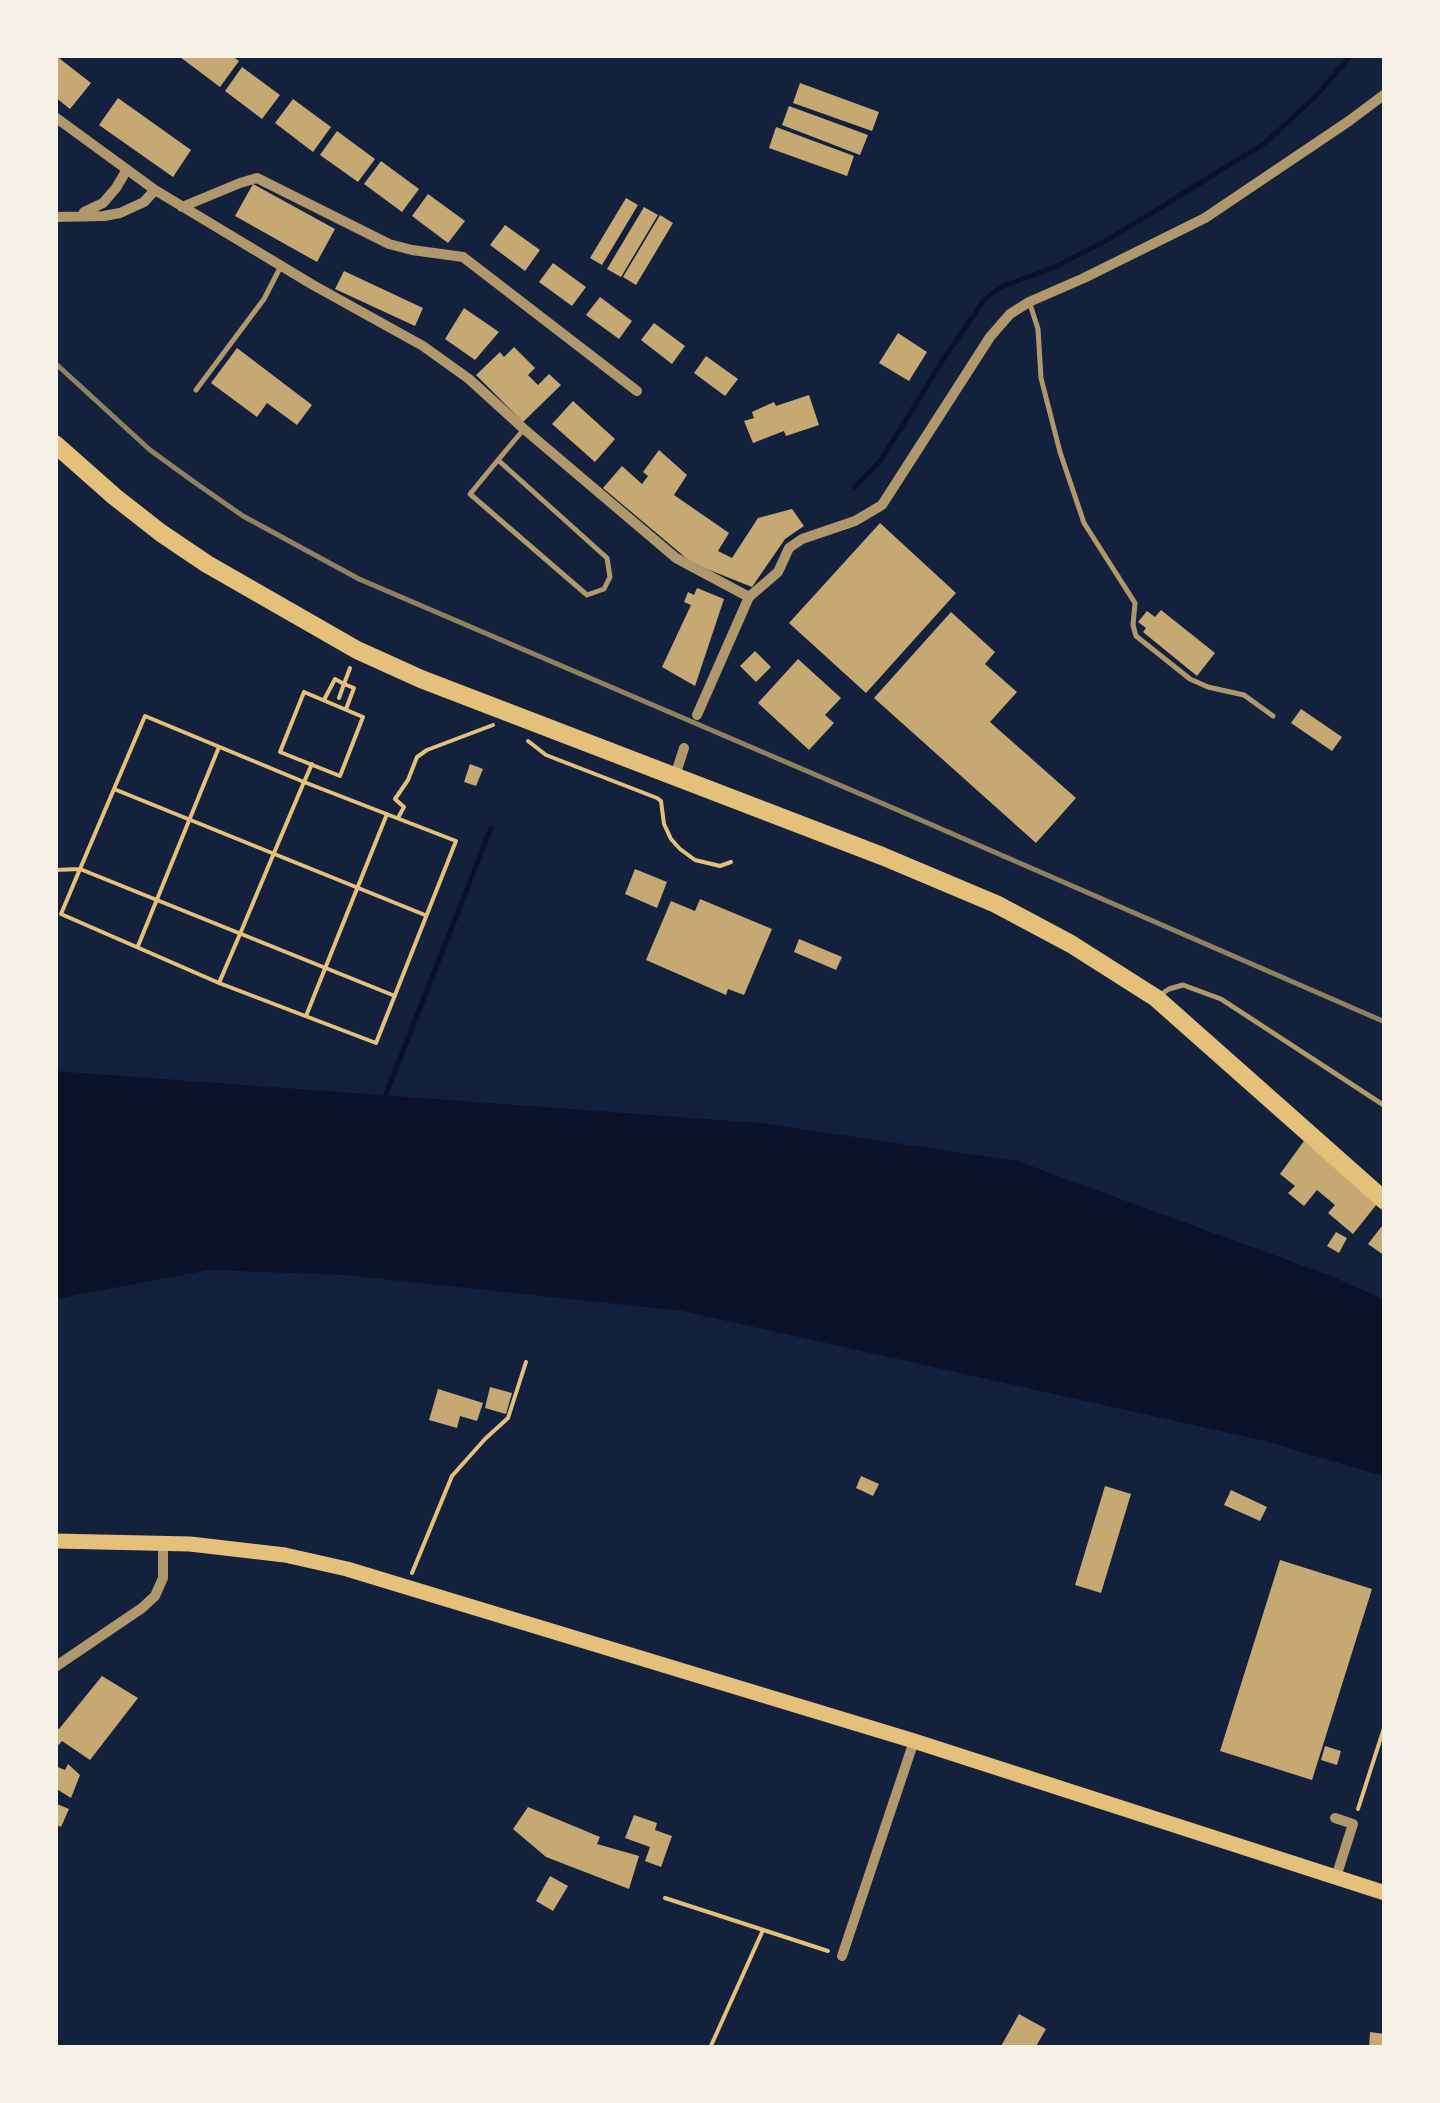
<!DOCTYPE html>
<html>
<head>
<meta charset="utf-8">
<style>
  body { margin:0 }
  #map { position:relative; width:1440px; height:2103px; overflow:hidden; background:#14213d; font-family:"Archivo Narrow",sans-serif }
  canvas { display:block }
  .frame { position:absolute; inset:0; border:58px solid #f6f1e7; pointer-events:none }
</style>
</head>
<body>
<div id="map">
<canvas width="1440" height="2103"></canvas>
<div class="frame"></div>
</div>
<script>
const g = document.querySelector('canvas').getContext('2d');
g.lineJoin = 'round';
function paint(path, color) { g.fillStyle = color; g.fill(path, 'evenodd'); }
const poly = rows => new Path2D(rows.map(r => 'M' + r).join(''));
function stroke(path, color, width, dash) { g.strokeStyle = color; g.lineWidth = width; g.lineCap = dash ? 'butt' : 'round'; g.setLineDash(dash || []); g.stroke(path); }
paint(poly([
  [55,1071,761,1123,1017,1161,1331,1276,1385,1300,1385,1477,1265,1441,682,1311,345,1275,209,1270,55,1299]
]), '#0b132b');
stroke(poly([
  [855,487,881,460,946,355,985,299,1003,286,1055,267,1111,238,1265,143,1317,95,1351,55],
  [384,1099,491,828]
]), '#0b132b', 5);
paint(poly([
  [55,55,91,83,70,109,55,97],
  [181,55,231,55,239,61,220,87,180,57],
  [242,67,280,95,262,119,225,91],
  [800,83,879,112,872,131,793,103],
  [118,98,191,150,173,177,99,125],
  [293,99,331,127,313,152,275,123],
  [789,106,868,135,860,155,782,125],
  [776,127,854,156,847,176,769,148],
  [337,131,375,159,358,182,320,155],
  [381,161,419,189,402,212,364,184],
  [253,184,335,229,317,262,235,216],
  [428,194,465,221,448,243,412,216],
  [626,198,638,205,602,265,590,258],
  [644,207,658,215,621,277,607,269],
  [660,215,673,223,636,285,623,277],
  [505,225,540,250,525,271,490,245],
  [553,263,586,287,572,306,539,282],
  [344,271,423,308,415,326,335,289],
  [600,297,632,321,619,339,586,315],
  [464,308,499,332,475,360,445,339],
  [654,323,685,346,672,364,641,340],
  [898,333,927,352,909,381,879,363],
  [514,347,535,368,528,375,538,385,549,374,561,385,523,422,476,375,500,352,504,357],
  [237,348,312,405,297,425,267,403,257,417,211,383],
  [706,356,738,379,725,396,694,373],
  [809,395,819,425,786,436,784,431,753,443,744,421,754,418,752,412,774,402,776,406],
  [573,401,615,439,595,462,552,424],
  [659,450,687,475,674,495,729,533,718,551,732,558,758,518,792,509,804,526,785,539,752,587,692,563,603,488,622,466,642,484,648,476,643,472],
  [880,523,956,593,866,693,789,623],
  [697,588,724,599,695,686,662,667,691,605,684,602,688,592,694,595],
  [1161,610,1215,653,1197,676,1143,632,1146,628,1138,622,1147,611,1155,617],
  [951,612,995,652,985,664,1017,692,990,722,1076,798,1036,843,874,698],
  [755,651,771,667,756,682,740,666],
  [798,659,841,698,825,715,834,723,809,750,758,703],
  [1301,709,1342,737,1332,751,1291,723],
  [470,764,483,769,476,786,464,782],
  [635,869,667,882,657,908,625,894],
  [700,899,772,929,744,995,728,989,726,995,646,960,671,901,695,911],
  [799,939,842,957,836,970,794,952],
  [1304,1141,1377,1204,1353,1234,1328,1213,1335,1205,1317,1190,1304,1206,1288,1193,1295,1186,1280,1174],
  [1385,1222,1385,1256,1368,1244],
  [1336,1232,1347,1238,1339,1253,1327,1246],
  [490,1387,512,1393,506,1414,485,1408],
  [438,1389,483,1403,477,1421,460,1416,457,1428,429,1420],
  [861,1476,879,1484,873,1496,856,1488],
  [1105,1486,1131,1494,1101,1593,1075,1585],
  [1231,1490,1267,1507,1260,1521,1224,1505],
  [1280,1560,1372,1589,1312,1780,1220,1751],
  [102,1676,138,1698,90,1760,62,1741,55,1749,55,1727,59,1729],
  [1325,1746,1341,1751,1337,1765,1321,1760],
  [68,1764,80,1775,71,1798,55,1788,55,1766,65,1770],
  [57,1804,69,1809,61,1827,55,1824],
  [528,1807,600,1837,597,1844,639,1856,629,1889,546,1857,513,1829],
  [634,1815,657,1823,655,1830,672,1836,661,1867,645,1861,650,1847,625,1838],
  [550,1876,568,1886,553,1911,536,1901],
  [1019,2014,1046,2029,1035,2048,1000,2048],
  [1370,2032,1385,2034,1385,2048,1369,2048]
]), '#c6a872');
stroke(poly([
  [304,692,363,717,340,776,280,752,304,692],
  [324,700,335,679,344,684,339,698],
  [346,709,354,688,344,684,350,668],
  [528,741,546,755,657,798,661,801,664,824,671,839,680,849,695,860,720,866,731,862],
  [114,789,425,915],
  [398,818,404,807,395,799,408,780,417,757,427,750,493,725],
  [55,870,80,869,395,996],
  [138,946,219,747],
  [219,983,61,914,80,869,145,716,304,782,456,841,376,1043,219,983,240,934,274,853,304,782,312,764],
  [306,1016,387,814],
  [412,1573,452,1476,485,1439,508,1418,526,1362],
  [1358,1809,1385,1725],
  [665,1898,828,1951],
  [710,2048,763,1930]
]), '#e5c07b', 4);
stroke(poly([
  [1030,304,1038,329,1041,378,1060,452,1084,523,1135,603,1133,625,1136,636,1190,679,1208,687,1244,695,1273,716],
  [196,390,264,299,281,266],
  [498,460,607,558,610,577,604,589,587,595,470,494,498,460,524,429],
  [1160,995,1169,989,1183,985,1221,999,1385,1106]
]), '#b1986c', 5);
stroke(poly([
  [55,117,155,190,313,285,423,346,469,379,524,429,676,558,749,597],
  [182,207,240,183,257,178,389,244,412,250,463,257,637,391],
  [84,212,103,203,116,188,126,171],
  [55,217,104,216,120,213,144,202,155,190],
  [697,715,749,597,778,572,789,548,802,539,855,521,882,505,990,337,1010,314,1029,302,1084,278,1205,218,1349,121,1385,94],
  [675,776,684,748],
  [55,1667,142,1608,155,1596,163,1578,163,1544],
  [1335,1818,1353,1824,1336,1877],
  [842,1956,914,1741]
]), '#b1986c', 10);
stroke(poly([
  [55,1541,190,1544,285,1555,347,1569,914,1741,1385,1893]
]), '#e5c07b', 15);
stroke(poly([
  [55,444,115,497,161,533,207,564,357,650,421,679,882,856,996,904,1071,944,1156,998,1385,1201]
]), '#e5c07b', 18);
stroke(poly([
  [55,363,150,450,197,484,243,516,359,579,900,811,1385,1022]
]), '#918062', 5);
</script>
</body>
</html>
